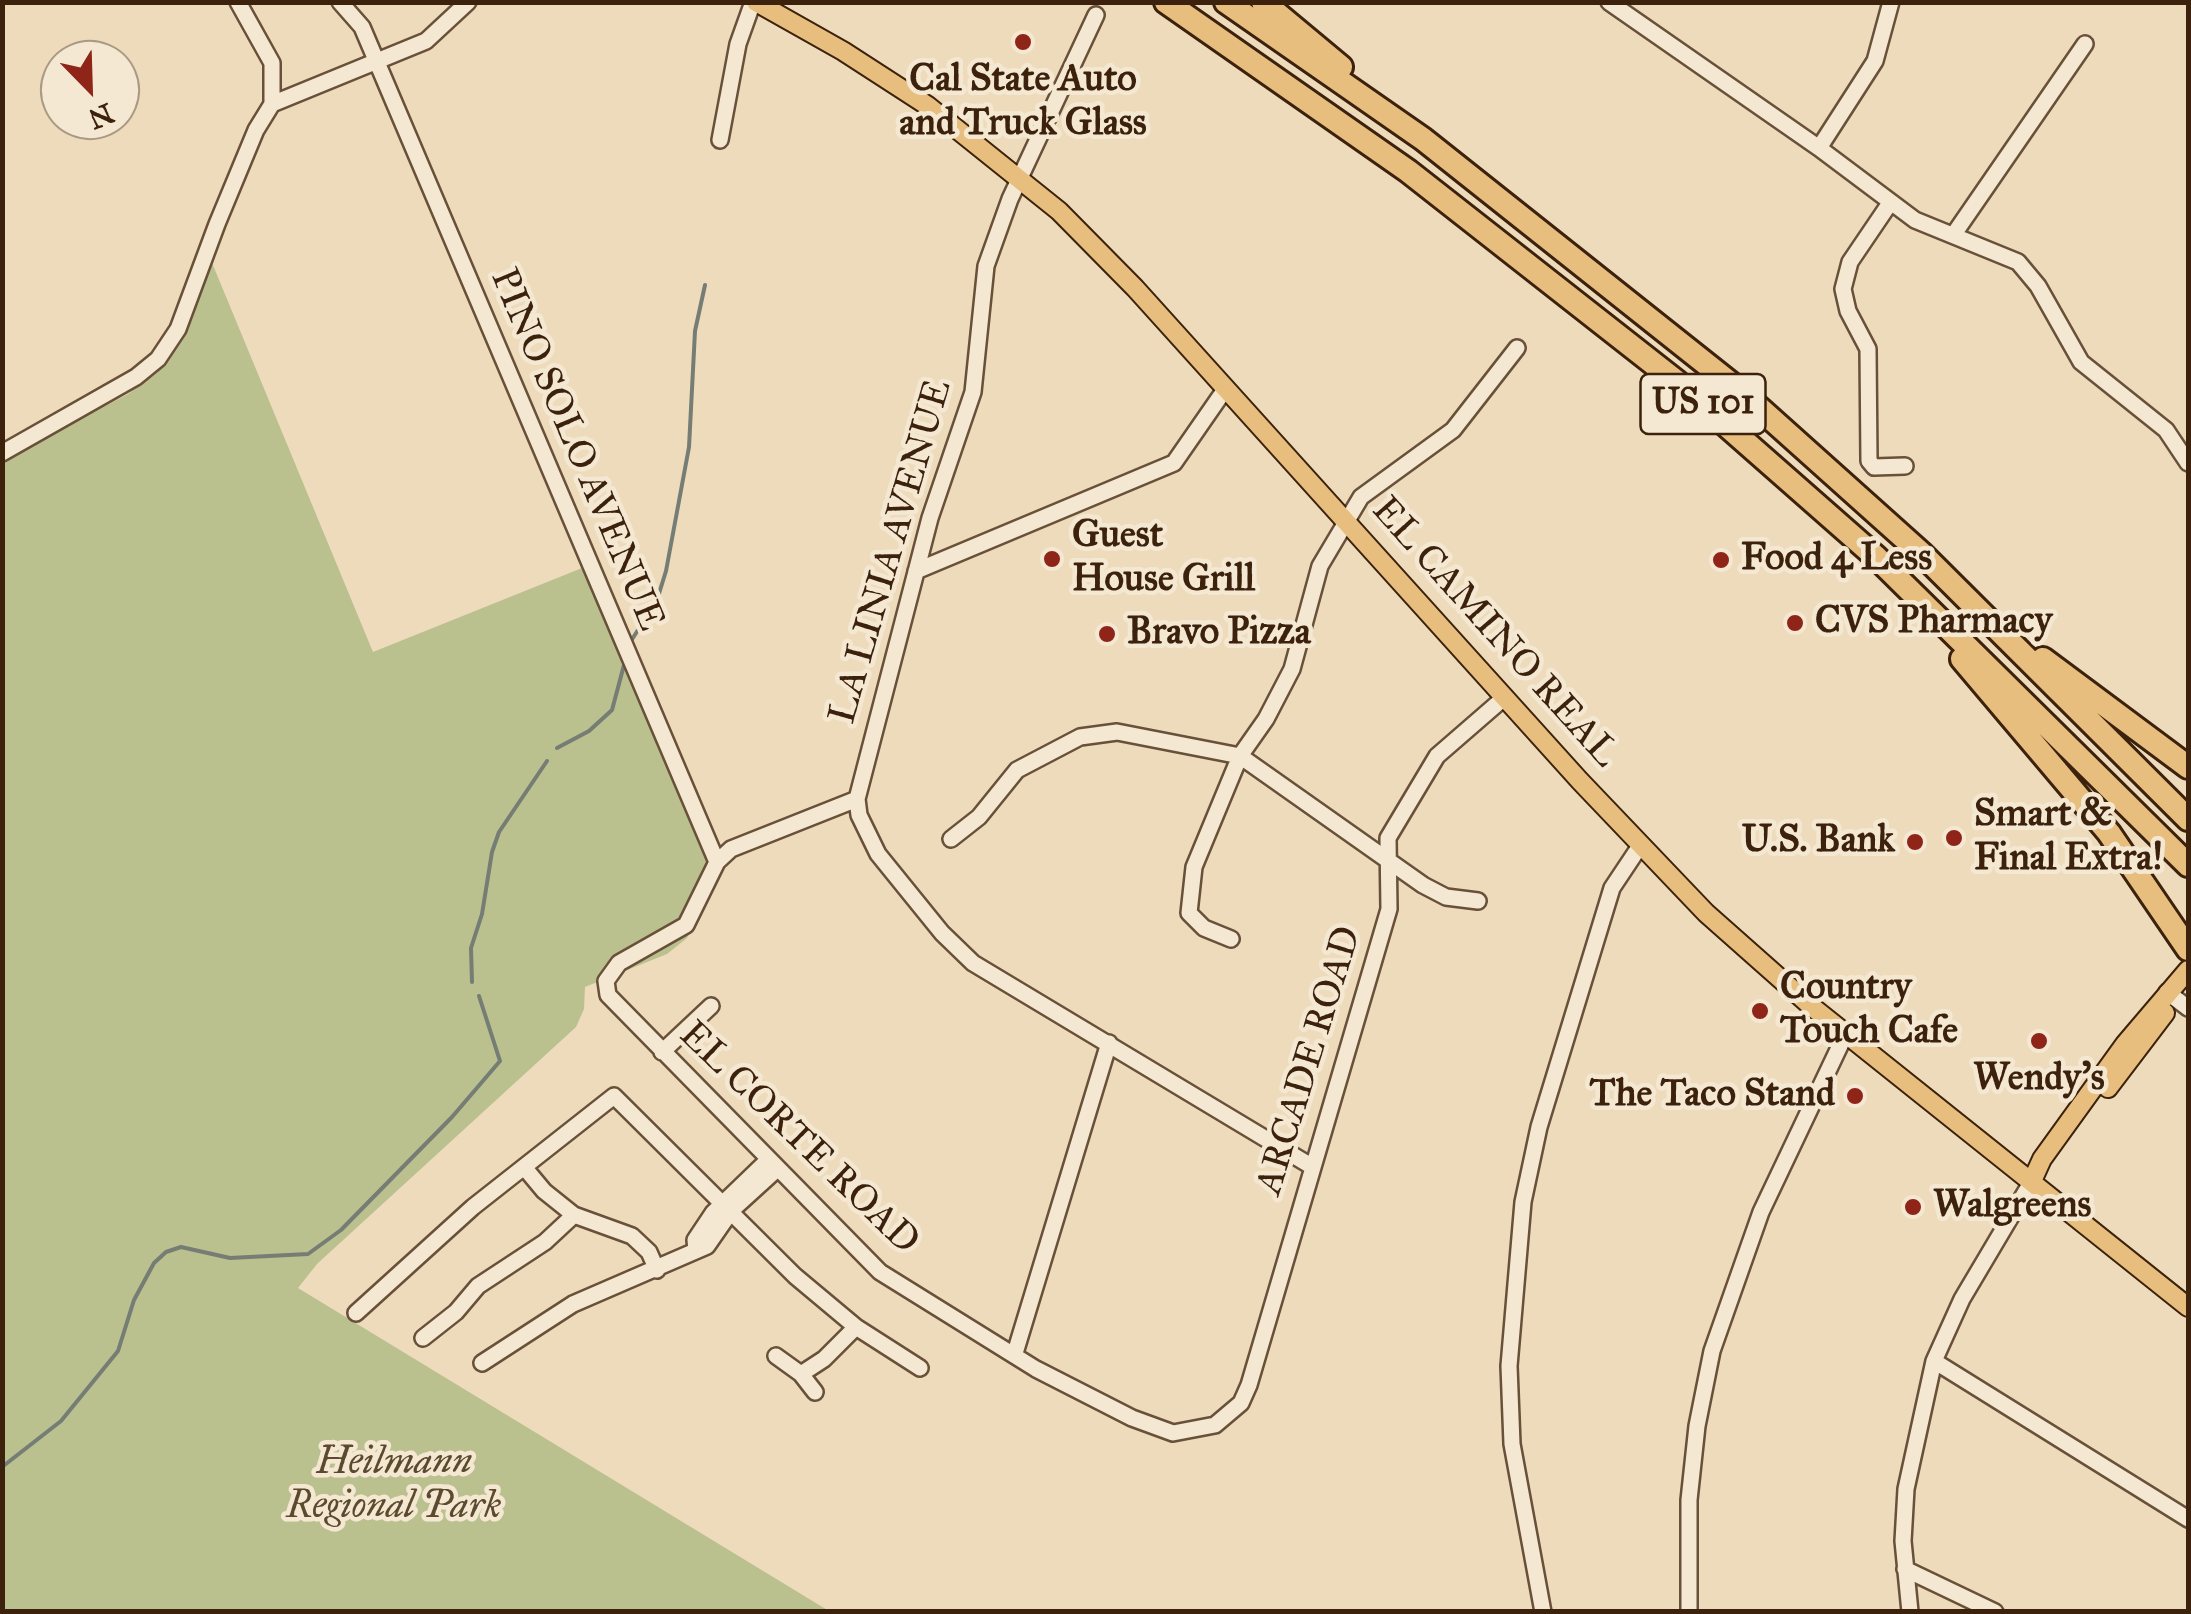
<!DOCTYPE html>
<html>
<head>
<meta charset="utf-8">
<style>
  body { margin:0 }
  #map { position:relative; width:2191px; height:1614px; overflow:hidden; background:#eedbbc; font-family:"IM FELL Great Primer",serif }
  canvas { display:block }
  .frame { position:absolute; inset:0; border:5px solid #3c220d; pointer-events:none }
  .north { position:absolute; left:40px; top:40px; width:100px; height:100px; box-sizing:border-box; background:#f4e8d3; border:2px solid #aa9984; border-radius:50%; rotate:157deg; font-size:28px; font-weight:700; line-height:40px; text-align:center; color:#3c220d }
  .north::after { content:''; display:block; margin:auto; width:35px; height:45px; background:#8f2418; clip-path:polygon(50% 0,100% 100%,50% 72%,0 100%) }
</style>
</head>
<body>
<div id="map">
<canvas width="2191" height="1614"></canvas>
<div class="frame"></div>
<div class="north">N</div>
</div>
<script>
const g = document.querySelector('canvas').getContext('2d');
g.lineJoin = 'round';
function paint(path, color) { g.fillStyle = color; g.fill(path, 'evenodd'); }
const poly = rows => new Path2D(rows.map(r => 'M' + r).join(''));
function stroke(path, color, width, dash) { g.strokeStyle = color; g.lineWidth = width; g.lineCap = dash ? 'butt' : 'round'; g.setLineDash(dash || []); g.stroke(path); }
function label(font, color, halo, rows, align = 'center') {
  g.font = font + ' "IM FELL Great Primer",serif'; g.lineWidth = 9; g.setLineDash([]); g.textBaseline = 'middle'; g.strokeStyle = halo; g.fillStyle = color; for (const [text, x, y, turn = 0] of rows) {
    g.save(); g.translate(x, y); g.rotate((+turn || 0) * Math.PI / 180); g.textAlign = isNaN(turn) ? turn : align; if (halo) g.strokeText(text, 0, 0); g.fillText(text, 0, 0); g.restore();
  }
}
paint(poly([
  [210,258,373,652,582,568,715,882,687,938,667,954,585,987,584,1009,576,1027,317,1264,298,1288,829,1611,3,1611,3,460,128,394,157,373,192,320]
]), '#bbc08f');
stroke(poly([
  [631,641,657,600,666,571,689,447,695,331,705,285],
  [557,748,589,731,612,710,624,665],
  [472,982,471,948,482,914,492,852,499,832,547,761],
  [2,1467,61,1421,118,1351,134,1300,154,1263,166,1252,181,1247,230,1258,308,1254,341,1230,452,1117,500,1061,479,996]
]), '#757d74', 4);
const minor = poly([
  [340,2,362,27,717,862],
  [1609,2,1819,148,1915,220,2018,262,2038,286,2081,362,2166,430,2188,463],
  [1096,15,1010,199,986,266,973,392,930,518,857,799,731,849,717,862,686,925,619,963,606,981,608,995,880,1272,1036,1369,1132,1418,1173,1433,1215,1425,1241,1403,1249,1385,1389,909,1388,838,1437,756,1505,697],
  [272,104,426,41,468,2],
  [720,140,738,44,753,2],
  [1819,148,1875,61,1891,2],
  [1890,203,1850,262,1843,289,1848,311,1868,349,1869,461,1874,467,1905,466],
  [1954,234,2085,44],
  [2,453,136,377,158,359,178,329,217,224,256,130,272,104,272,63,238,2],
  [916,571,1174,463,1226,388],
  [857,799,859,815,878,854,942,933,973,963,1311,1166],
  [951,839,979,817,1017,770,1080,737,1117,732,1240,756,1423,885,1446,897,1478,901],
  [1231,939,1204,928,1189,913,1194,867,1240,756,1266,719,1292,669,1320,566,1361,497,1453,430,1517,348],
  [2167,992,2188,1008],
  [662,1052,711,1006],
  [524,1167,544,1191,574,1215,632,1236,649,1252,657,1270],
  [696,1250,695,1240,713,1213,767,1161],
  [356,1313,473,1207,614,1096,795,1276,856,1327,920,1368],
  [423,1338,456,1312,478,1286,545,1242,574,1215],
  [1015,1353,1109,1043],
  [776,1356,801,1374,815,1392],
  [1934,1361,2188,1519],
  [482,1363,573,1304,707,1246,732,1210,776,1170],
  [801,1374,824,1359,856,1327],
  [1905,1569,1995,1612],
  [1543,1612,1512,1444,1509,1366,1523,1202,1539,1127,1612,888,1640,846],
  [1689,1612,1689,1500,1697,1426,1712,1351,1761,1212,1846,1033],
  [1910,1612,1903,1541,1906,1489,1934,1361,1962,1299,2032,1181]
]);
const major = poly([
  [756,2,843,51,928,106,1059,211,1135,288,1580,781,1706,913,1811,1006,2188,1307],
  [2108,1088,2165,1013],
  [2032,1181,2042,1159,2125,1044,2188,970]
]);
const highway = poly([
  [1166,2,1408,171,1677,382,1876,557,2188,865],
  [1226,2,1423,139,1739,390,1922,554,2188,819],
  [1263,2,1341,67],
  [1962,659,2109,833,2188,949],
  [2043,659,2188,767]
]);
stroke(minor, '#685039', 20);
stroke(major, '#3c220d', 22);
stroke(highway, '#3c220d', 28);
stroke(minor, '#f4e8d3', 15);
stroke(major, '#e7be7e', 18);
stroke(highway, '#e7be7e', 22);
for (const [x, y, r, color] of [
  [1023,42,10,"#8f2418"],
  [1052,559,10,"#8f2418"],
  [1721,560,10,"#8f2418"],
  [1795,623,10,"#8f2418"],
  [1107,634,10,"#8f2418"],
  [1954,838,10,"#8f2418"],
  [1915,842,10,"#8f2418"],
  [1760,1011,10,"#8f2418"],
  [2039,1041,10,"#8f2418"],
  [1855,1096,10,"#8f2418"],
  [1913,1207,10,"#8f2418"]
]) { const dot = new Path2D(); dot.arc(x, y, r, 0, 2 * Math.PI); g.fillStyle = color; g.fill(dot); stroke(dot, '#f4e8d3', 4); }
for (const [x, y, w] of [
  [1703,404,125]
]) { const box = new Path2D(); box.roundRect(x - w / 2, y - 30, w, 60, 8); g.fillStyle = '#f4e8d3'; g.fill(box); stroke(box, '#3c220d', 2.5); }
label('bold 35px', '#3c220d', null, [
  ["US 101",1703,404]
]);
label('bold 38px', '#3c220d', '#f4e8d3', [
  ["Cal State Auto",1023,81,"center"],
  ["and Truck Glass",1023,125,"center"],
  ["Guest",1072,537],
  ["House Grill",1072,581],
  ["Food 4 Less",1741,560],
  ["CVS Pharmacy",1815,623],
  ["Bravo Pizza",1127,634],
  ["Smart &",1974,816],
  ["Final Extra!",1974,860],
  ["U.S. Bank",1895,842,"right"],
  ["Country",1780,989],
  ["Touch Cafe",1780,1033],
  ["Wendy's",2039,1080,"center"],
  ["The Taco Stand",1835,1096,"right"],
  ["Walgreens",1933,1207]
], 'left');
label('38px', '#3c220d', '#f4e8d3', [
  ["PINO SOLO AVENUE",576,450,67],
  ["LA LINIA AVENUE",892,552,-74],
  ["EL CAMINO REAL",1494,633,48],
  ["ARCADE ROAD",1310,1061,-73],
  ["EL CORTE ROAD",798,1139,44]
]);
label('italic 38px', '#5c4a2e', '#f4e8d3', [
  ["Heilmann",394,1464],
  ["Regional Park",394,1508]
]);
</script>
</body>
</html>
